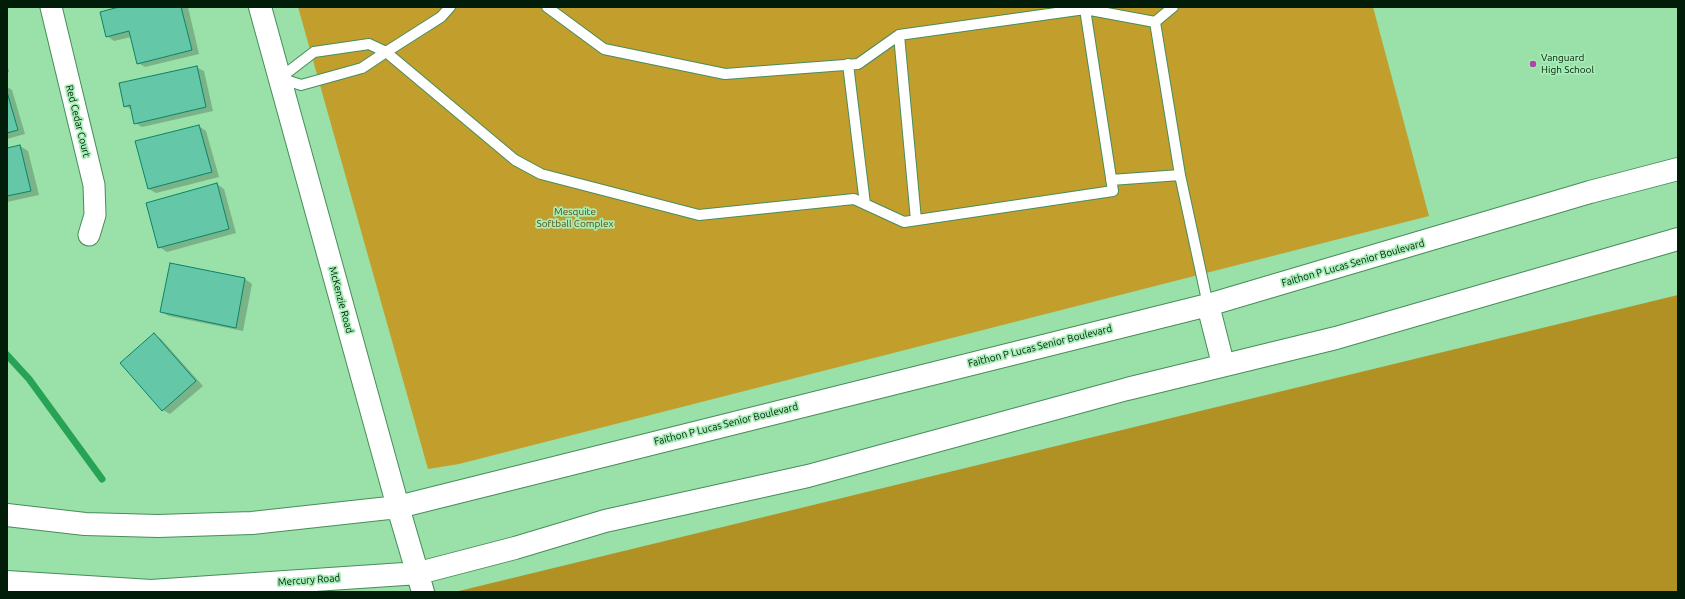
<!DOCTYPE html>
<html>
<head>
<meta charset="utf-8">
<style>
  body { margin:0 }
  #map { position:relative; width:1685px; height:599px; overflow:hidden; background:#99e0a9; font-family:Ubuntu,sans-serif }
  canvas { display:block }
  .frame { position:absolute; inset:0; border:8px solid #011d09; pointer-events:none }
</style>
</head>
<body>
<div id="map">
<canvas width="1685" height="599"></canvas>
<div class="frame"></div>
</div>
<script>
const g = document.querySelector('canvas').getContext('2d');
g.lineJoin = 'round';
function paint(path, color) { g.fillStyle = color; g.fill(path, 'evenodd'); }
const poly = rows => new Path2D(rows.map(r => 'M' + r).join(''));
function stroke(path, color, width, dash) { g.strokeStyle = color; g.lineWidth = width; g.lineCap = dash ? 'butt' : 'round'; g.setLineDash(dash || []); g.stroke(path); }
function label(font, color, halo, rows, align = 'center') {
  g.font = font + ' Ubuntu,sans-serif'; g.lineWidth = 3.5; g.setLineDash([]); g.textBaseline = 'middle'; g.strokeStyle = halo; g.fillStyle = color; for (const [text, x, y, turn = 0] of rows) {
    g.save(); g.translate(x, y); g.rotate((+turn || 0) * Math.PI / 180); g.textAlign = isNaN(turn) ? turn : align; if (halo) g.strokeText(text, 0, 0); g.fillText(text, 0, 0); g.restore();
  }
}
paint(poly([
  [298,7,1373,7,1429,216,459,464,428,469]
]), '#c29f2d');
paint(poly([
  [1678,295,1678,592,459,592,459,591]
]), '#b19024');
paint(poly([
  [124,7,188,7,199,54,145,67,138,63,131,37,114,41,107,36],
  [7,64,9,72,7,73],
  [196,67,204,71,213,111,142,127,135,123,132,110,125,106],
  [7,87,12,90,25,134,7,139],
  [199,126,206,131,219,177,156,193,149,189],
  [20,146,28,151,39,195,7,202,7,149],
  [217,184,224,189,236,233,167,252,159,247],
  [171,264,245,279,252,284,243,331,169,316,161,312],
  [154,334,161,339,203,386,170,414,163,410]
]), '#0003');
stroke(poly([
  [7,355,29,379,102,479]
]), '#27a355', 7);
const building = poly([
  [119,7,181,7,192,50,137,64,129,31,106,37,100,12,119,7],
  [197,66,206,107,134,124,130,105,124,107,119,83,197,66],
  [7,92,18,130,7,133,7,92],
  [199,125,212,172,148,189,135,141,199,125],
  [20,145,31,191,7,196,7,148,20,145],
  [217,183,229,229,158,248,146,203,217,183],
  [170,263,245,278,236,328,160,312,170,263],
  [154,333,196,381,162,411,120,363,154,333]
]);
paint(building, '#64c7a8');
stroke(building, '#0c8367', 1);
const lane = poly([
  [450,7,441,17,386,52,515,160,541,174,699,215,854,199,904,222,1113,191,1085,9,899,35,858,64,725,74,604,49,547,7],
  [1173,7,1155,22,1180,175,1208,305],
  [1085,9,1155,22],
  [899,35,916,220],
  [369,44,386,52,362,68,301,85,280,78,314,52,369,44],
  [848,64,865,204],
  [1111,180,1180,175]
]);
const street = poly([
  [51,7,94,185,95,215,89,235]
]);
const secondary = poly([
  [260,7,398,507,423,592],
  [1208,305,1223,364],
  [7,515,85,524,158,526,252,523,398,507,1208,305,1590,192,1678,169],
  [7,582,151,591,419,573,515,548,605,521,808,476,1127,389,1336,338,1678,239]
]);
stroke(lane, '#488d5a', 12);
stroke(street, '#488d5a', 23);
stroke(secondary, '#488d5a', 24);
stroke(lane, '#fff', 10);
stroke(street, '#fff', 21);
stroke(secondary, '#fff', 22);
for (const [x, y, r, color] of [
  [1533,64,4,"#ad43a5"]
]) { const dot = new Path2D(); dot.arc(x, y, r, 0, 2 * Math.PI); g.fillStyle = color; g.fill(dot); stroke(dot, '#a6edb6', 1.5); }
label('10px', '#011d09', '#a6edb6', [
  ["Vanguard",1541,58],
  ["High School",1541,70]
], 'left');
label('10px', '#011d09', '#a6edb6', [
  ["Red Cedar Court",78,121,76],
  ["Faithon P Lucas Senior Boulevard",1353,263,-16],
  ["McKenzie Road",341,300,75],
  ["Faithon P Lucas Senior Boulevard",1040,346,-14],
  ["Faithon P Lucas Senior Boulevard",726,424,-14],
  ["Mercury Road",309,580,-4]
]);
label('10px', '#5b4a13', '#a6edb6', [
  ["Mesquite",575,212],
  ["Softball Complex",575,224]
]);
</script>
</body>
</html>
